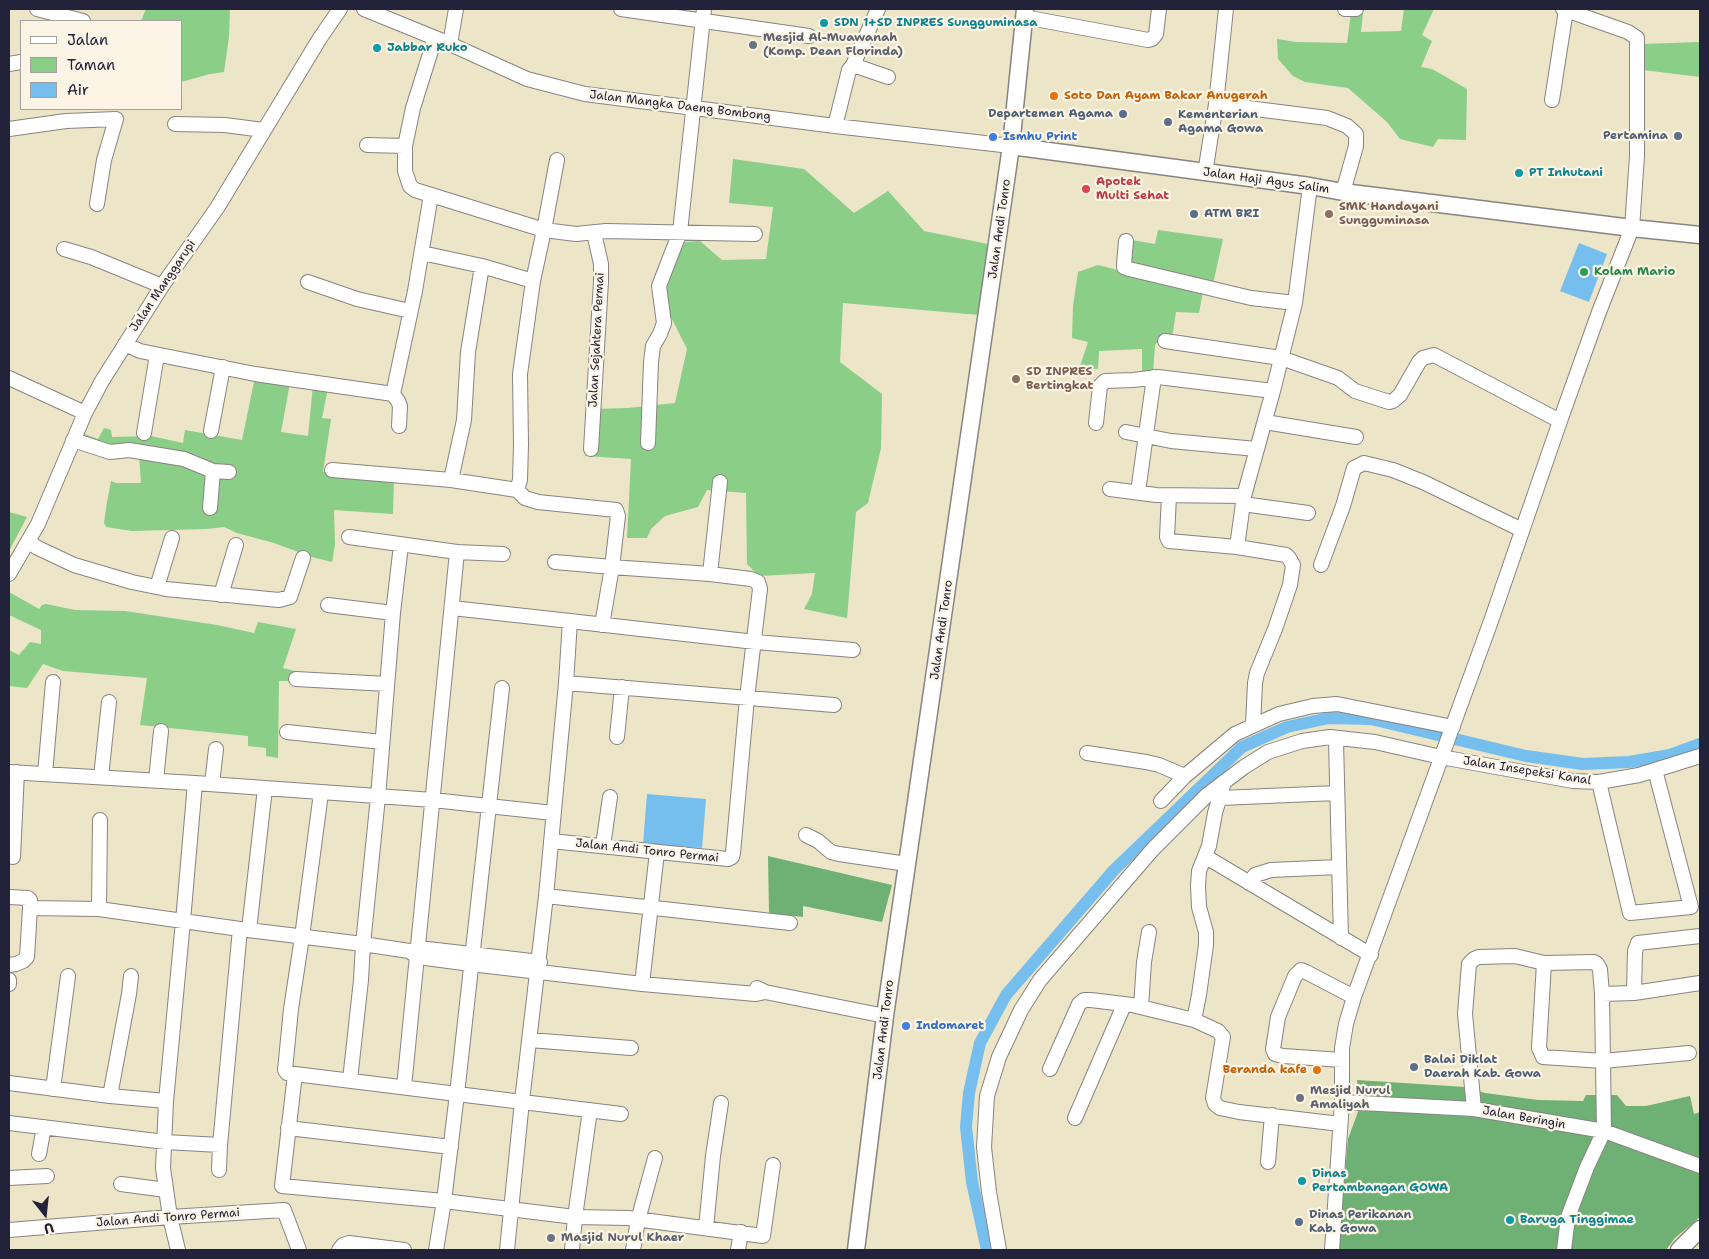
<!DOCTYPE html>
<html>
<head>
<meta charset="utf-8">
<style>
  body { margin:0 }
  #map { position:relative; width:1709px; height:1259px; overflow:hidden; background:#ece5c7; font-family:"Shantell Sans",sans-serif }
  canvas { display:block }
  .frame { position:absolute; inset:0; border:10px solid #22223b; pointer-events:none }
  .legend { position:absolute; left:20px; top:20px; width:162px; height:90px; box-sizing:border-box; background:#fcf5e5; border:1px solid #a5a1a1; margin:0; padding:6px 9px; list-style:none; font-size:15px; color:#22223b }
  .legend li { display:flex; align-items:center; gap:10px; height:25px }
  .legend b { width:25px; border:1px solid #a5a1a1 }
  .north { position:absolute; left:20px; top:1189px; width:50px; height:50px; -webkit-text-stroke:4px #fcf5e5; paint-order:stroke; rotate:164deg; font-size:14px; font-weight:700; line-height:20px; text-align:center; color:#22223b }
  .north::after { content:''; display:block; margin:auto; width:18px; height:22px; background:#22223b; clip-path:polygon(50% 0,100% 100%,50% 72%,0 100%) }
</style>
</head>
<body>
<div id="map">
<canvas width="1709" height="1259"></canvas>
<div class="frame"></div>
<ul class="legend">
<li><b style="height:6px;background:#fff"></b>Jalan</li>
<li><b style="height:14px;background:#8ace88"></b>Taman</li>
<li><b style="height:14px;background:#76beee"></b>Air</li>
</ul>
<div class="north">U</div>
</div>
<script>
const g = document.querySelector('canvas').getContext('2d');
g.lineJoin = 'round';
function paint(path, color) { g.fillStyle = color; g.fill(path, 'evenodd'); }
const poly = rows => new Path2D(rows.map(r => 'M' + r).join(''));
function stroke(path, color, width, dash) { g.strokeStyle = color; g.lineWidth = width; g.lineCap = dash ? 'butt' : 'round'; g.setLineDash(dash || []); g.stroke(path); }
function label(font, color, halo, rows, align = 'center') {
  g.font = font + ' "Shantell Sans",sans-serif'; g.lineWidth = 4.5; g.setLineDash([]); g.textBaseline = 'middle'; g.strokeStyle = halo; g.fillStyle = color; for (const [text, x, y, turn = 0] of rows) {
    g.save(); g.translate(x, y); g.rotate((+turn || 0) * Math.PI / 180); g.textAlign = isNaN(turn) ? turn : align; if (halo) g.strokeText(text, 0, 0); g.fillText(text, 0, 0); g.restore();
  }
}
paint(poly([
  [146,9,230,9,229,37,224,72,210,74,181,82,181,21,141,21],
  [1404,9,1434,9,1422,35,1432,41,1421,67,1432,69,1467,89,1466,140,1438,139,1433,147,1400,139,1387,122,1348,88,1305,82,1293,76,1278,59,1277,39,1296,42,1347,43,1351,13,1363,13,1361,32,1401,31],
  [1700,42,1700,77,1643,70,1643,44],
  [733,159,804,169,854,213,888,191,924,231,988,244,979,315,843,303,840,362,882,394,881,448,868,503,856,512,847,618,804,609,812,594,815,573,759,576,747,564,746,493,707,490,698,507,665,516,651,529,647,538,627,538,631,459,585,456,594,409,628,408,675,403,687,349,656,287,685,242,700,241,722,260,766,259,773,207,729,203],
  [1158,230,1223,239,1213,284,1129,265,1132,240,1155,244],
  [1098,265,1203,292,1199,313,1176,312,1172,338,1161,337,1155,345,1153,373,1142,374,1142,349,1099,351,1098,369,1079,369,1088,342,1072,338,1073,306,1078,272],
  [255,377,290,383,281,432,308,436,313,385,328,388,322,418,331,419,323,472,394,478,393,514,334,510,335,545,332,562,312,557,274,543,237,533,224,527,207,529,132,531,106,527,104,523,107,502,111,481,116,483,141,483,139,454,78,448,82,433,98,439,104,428,111,430,112,437,151,436,183,443,185,430,242,440],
  [9,512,27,517,9,551],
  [9,592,39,609,42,605,46,604,75,610,125,611,217,625,254,633,258,622,296,629,283,668,295,671,293,681,279,681,278,758,266,756,266,748,248,746,248,736,140,725,147,678,63,671,43,664,27,688,9,686,9,650,19,655,30,642,41,644,41,630,9,615]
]), '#8ace88');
paint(poly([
  [768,856,892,885,882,922,803,906,803,917,769,913],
  [1357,1080,1465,1087,1485,1093,1538,1100,1583,1101,1586,1095,1617,1095,1626,1106,1646,1106,1690,1096,1694,1114,1700,1112,1700,1217,1675,1238,1666,1250,1338,1250,1348,1139,1359,1109]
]), '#6fb174');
paint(poly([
  [1579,243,1607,254,1589,302,1560,291],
  [647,794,706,799,702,848,643,844]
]), '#76beee');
stroke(poly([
  [987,1250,972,1182,966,1127,969,1093,980,1043,1006,995,1114,870,1242,747,1287,727,1329,718,1371,719,1526,756,1583,764,1629,762,1670,755,1700,744]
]), '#76beee', 12);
const minor = poly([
  [37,9,83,21],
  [364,9,450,44,527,79,585,94,835,126,1011,146],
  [621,9,809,36],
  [1345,9,1356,9],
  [1024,17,1148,40,1152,39,1156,34,1159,9],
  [435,38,413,108,405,146,405,171,410,186,415,190,544,230,533,281,520,374,521,444,520,480,517,490,451,480,464,420,468,352,482,266],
  [450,44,456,9],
  [9,64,21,62],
  [853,65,888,77],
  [1552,100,1566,10],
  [1216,104,1327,118,1347,126,1356,134,1356,146,1343,192],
  [175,124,225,125,263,130],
  [835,126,849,70,853,65,878,9],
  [9,129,66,121,116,119,104,160,97,204],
  [367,145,405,146],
  [557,160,544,230,576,234,606,231,755,234],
  [1205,173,1216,104,1226,9],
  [1126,241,1124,264,1124,267,1129,269,1251,298,1295,303],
  [64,249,91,257,162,286],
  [422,253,482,266,533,281],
  [308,282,357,299,410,311],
  [1165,341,1281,358,1338,378,1355,391,1389,402,1393,401,1400,395,1419,362,1423,358,1434,355,1560,421],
  [125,344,140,351,255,374,393,394,415,291,431,195],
  [9,378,85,413],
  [393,394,398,401,400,406,399,426],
  [1265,422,1356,437],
  [1096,423,1100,386,1105,381,1133,380,1158,377,1273,391],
  [211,431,223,367],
  [1126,432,1171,441,1256,449],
  [144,433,157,355],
  [73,440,110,452,129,450,184,459,213,471,229,472],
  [648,443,651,362,653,346,660,334,664,323,659,286,680,232,704,9],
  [591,449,601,281,601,264,594,233],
  [332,470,451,480],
  [1110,489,1156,495,1244,496],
  [517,490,525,498,538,502,616,510,618,516,612,567,555,562],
  [1138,492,1154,377],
  [1169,496,1167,537,1169,541,1237,547],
  [1243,504,1308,513],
  [210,508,213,471],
  [349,537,457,552,404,1087],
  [28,542,38,548,74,565,132,582,166,589,279,600,290,597,303,558],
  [457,552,503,554],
  [1321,565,1343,506,1354,468,1364,463,1393,470,1423,482,1522,530],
  [9,574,38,524,85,413,102,381,162,286,217,208,320,38,340,9],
  [710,574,720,482],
  [157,587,172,538],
  [221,595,236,545],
  [328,605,393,613],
  [452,608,570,621],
  [296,679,387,684],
  [566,683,834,705],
  [502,688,457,1094,621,1114],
  [1253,725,1255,683,1257,673,1275,629,1290,585,1293,565,1289,558,1286,555,1237,547,1244,496,1273,391,1295,303,1310,186],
  [287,732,382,742],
  [617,737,622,687],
  [1336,741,1341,938],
  [1087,753,1146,762,1159,765,1185,776],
  [9,772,195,783,183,921,240,929,363,944,409,951,418,957,471,964,642,984,756,994,765,992],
  [45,774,53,682],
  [101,777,109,702],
  [156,780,161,731],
  [1224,782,1215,813,1209,846,1199,871,1198,886,1199,907,1206,932,1206,945,1199,995,1194,1020,1218,1031,1223,1037,1213,1098,1215,1104,1220,1108,1239,1112,1340,1124],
  [1599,782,1630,913,1691,907,1655,770],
  [195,783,433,800,553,813],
  [212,784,216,749],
  [1220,798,1337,793],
  [1161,801,1185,776,1235,734,1279,714,1313,706,1337,704,1453,727],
  [806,835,818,841,831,852,839,854,907,864],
  [551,841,728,859,732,857,733,853,747,698,760,589,758,582,751,579,710,574,612,567,602,625],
  [603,846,610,797],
  [13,857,17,772],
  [1206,857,1371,955],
  [1249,883,1255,875,1271,870,1339,867],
  [546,896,790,923],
  [9,897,28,898,30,900,30,908],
  [99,909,100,820],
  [249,930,265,788],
  [415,949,419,948,540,962],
  [1544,963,1539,1048,1543,1057,1603,1061,1689,1053],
  [9,965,16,964,23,961,27,957,30,908,99,909,183,921,166,1101,163,1168,170,1217,178,1250],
  [9,984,9,980],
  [642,984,657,852],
  [757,988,765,992,885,1016],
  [1634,993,1635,951,1638,943,1700,936],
  [1602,994,1634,993,1700,983],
  [1141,1007,1144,962,1149,932],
  [530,1040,631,1048],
  [1342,1060,1283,1056,1275,1054,1273,1049,1278,1017,1295,976,1301,970,1306,972,1354,997],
  [1050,1069,1079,1004,1084,1000,1091,1000,1132,1005,1194,1020],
  [295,1074,282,1186,444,1201,457,1094,295,1074,287,1073,285,1070,291,1009,302,937,321,793],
  [350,1080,361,980,363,944,378,797,393,613,401,545],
  [9,1083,110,1096,166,1101],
  [53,1089,68,976],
  [110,1096,129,994,131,976],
  [1342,1102,1474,1109,1604,1131,1700,1166],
  [1474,1109,1465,1014,1469,964,1474,959,1479,957,1515,956,1544,963,1594,962,1597,964,1600,969,1602,994,1604,1131,1587,1167,1568,1217,1564,1250],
  [1075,1118,1124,1005],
  [9,1123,165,1142,220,1145,240,929],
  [288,1128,451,1147],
  [39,1154,44,1127],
  [1268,1162,1272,1115],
  [219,1170,220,1145],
  [9,1178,47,1176],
  [121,1184,166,1190],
  [706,1228,713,1156,721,1103],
  [9,1230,170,1217,284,1210,299,1250],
  [339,1250,343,1245,349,1243,404,1250],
  [436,1250,444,1201,575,1217,628,1218,763,1236,773,1165],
  [507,1250,522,1101,546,896,566,683,570,621,755,642,853,650],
  [572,1250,575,1217,590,1110],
  [633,1250,638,1220,655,1158],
  [738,1250,741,1232],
  [999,1250,989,1192,984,1147,987,1096,999,1057,1021,1010,1040,980,1153,849,1207,795,1244,767,1268,752,1302,741,1330,737,1375,742,1441,757,1573,781,1599,782,1639,775,1700,756],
  [1332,1250,1342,1102,1342,1048,1346,1024,1354,997,1491,621,1560,421,1599,312,1632,228,1637,156,1637,38,1628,32,1563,9]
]);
const tertiary = poly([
  [1011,146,1310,186,1343,192,1632,228,1700,235],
  [856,1250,885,1016,1011,146,1025,9],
  [1679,1250,1700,1229]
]);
stroke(minor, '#878481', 16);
stroke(tertiary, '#878481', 19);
stroke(minor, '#fff', 14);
stroke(tertiary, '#fff', 16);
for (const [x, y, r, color] of [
  [824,23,5,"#0f9aa8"],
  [753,45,5,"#6b7280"],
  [377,48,5,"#0f9aa8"],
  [1054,96,5,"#e8710a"],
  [1123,114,5,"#5c6f8a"],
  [1168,122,5,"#5c6f8a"],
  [1678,136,5,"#5c6f8a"],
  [993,137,5,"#3f7fe0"],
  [1519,173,5,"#0f9aa8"],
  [1086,189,5,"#e0444e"],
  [1194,214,5,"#5c6f8a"],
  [1329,214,5,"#8d6e63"],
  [1584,272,5,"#2e9e5b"],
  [1016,379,5,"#8d6e63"],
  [906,1026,5,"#3f7fe0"],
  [1414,1067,5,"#5c6f8a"],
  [1317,1070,5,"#e8710a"],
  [1300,1098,5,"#6b7280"],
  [1302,1181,5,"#0f9aa8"],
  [1510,1220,5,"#0f9aa8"],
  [1299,1222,5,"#5c6f8a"],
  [551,1238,5,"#6b7280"]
]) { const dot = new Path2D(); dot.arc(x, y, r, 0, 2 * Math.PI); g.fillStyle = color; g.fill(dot); stroke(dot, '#fcf5e5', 2); }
label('bold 12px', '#0d838f', '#fcf5e5', [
  ["SDN 1+SD INPRES Sungguminasa",834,23],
  ["Jabbar Ruko",387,48],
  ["PT Inhutani",1529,173],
  ["Dinas",1312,1174],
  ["Pertambangan GOWA",1312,1188],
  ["Baruga Tinggimae",1520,1220]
], 'left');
label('bold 12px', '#5b616d', '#fcf5e5', [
  ["Mesjid Al-Muawanah",763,38],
  ["(Komp. Dean Florinda)",763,52],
  ["Mesjid Nurul",1310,1091],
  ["Amaliyah",1310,1105],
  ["Masjid Nurul Khaer",561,1238]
], 'left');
label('bold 12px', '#c56008', '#fcf5e5', [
  ["Soto Dan Ayam Bakar Anugerah",1064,96],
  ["Beranda kafe",1307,1070,"right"]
], 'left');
label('12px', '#22223b', '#fcf5e5', [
  ["Jalan Mangka Daeng Bombong",680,106,7],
  ["Jalan Haji Agus Salim",1266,181,8],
  ["Jalan Andi Tonro",1000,229,-82],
  ["Jalan Manggarupi",163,286,-56],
  ["Jalan Sejahtera Permai",597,340,-87],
  ["Jalan Andi Tonro",942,630,-82],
  ["Jalan Insepeksi Kanal",1527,771,9],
  ["Jalan Andi Tonro Permai",647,851,6],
  ["Jalan Andi Tonro",884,1030,-83],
  ["Jalan Beringin",1524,1118,10],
  ["Jalan Andi Tonro Permai",168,1218,-4]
]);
label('bold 12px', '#4e5e75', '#fcf5e5', [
  ["Departemen Agama",1113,114,"right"],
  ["Kementerian",1178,115],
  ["Agama Gowa",1178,129],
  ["Pertamina",1668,136,"right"],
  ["ATM BRI",1204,214],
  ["Balai Diklat",1424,1060],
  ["Daerah Kab. Gowa",1424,1074],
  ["Dinas Perikanan",1309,1215],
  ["Kab. Gowa",1309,1229]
], 'left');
label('bold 12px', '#366cbe', '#fcf5e5', [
  ["Ismhu Print",1003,137],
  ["Indomaret",916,1026]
], 'left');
label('bold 12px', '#be3a42', '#fcf5e5', [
  ["Apotek",1096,182],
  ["Multi Sehat",1096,196]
], 'left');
label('bold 12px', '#785e54', '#fcf5e5', [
  ["SMK Handayani",1339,207],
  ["Sungguminasa",1339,221],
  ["SD INPRES",1026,372],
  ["Bertingkat",1026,386]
], 'left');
label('bold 12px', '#27864d', '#fcf5e5', [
  ["Kolam Mario",1594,272]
], 'left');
</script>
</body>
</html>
